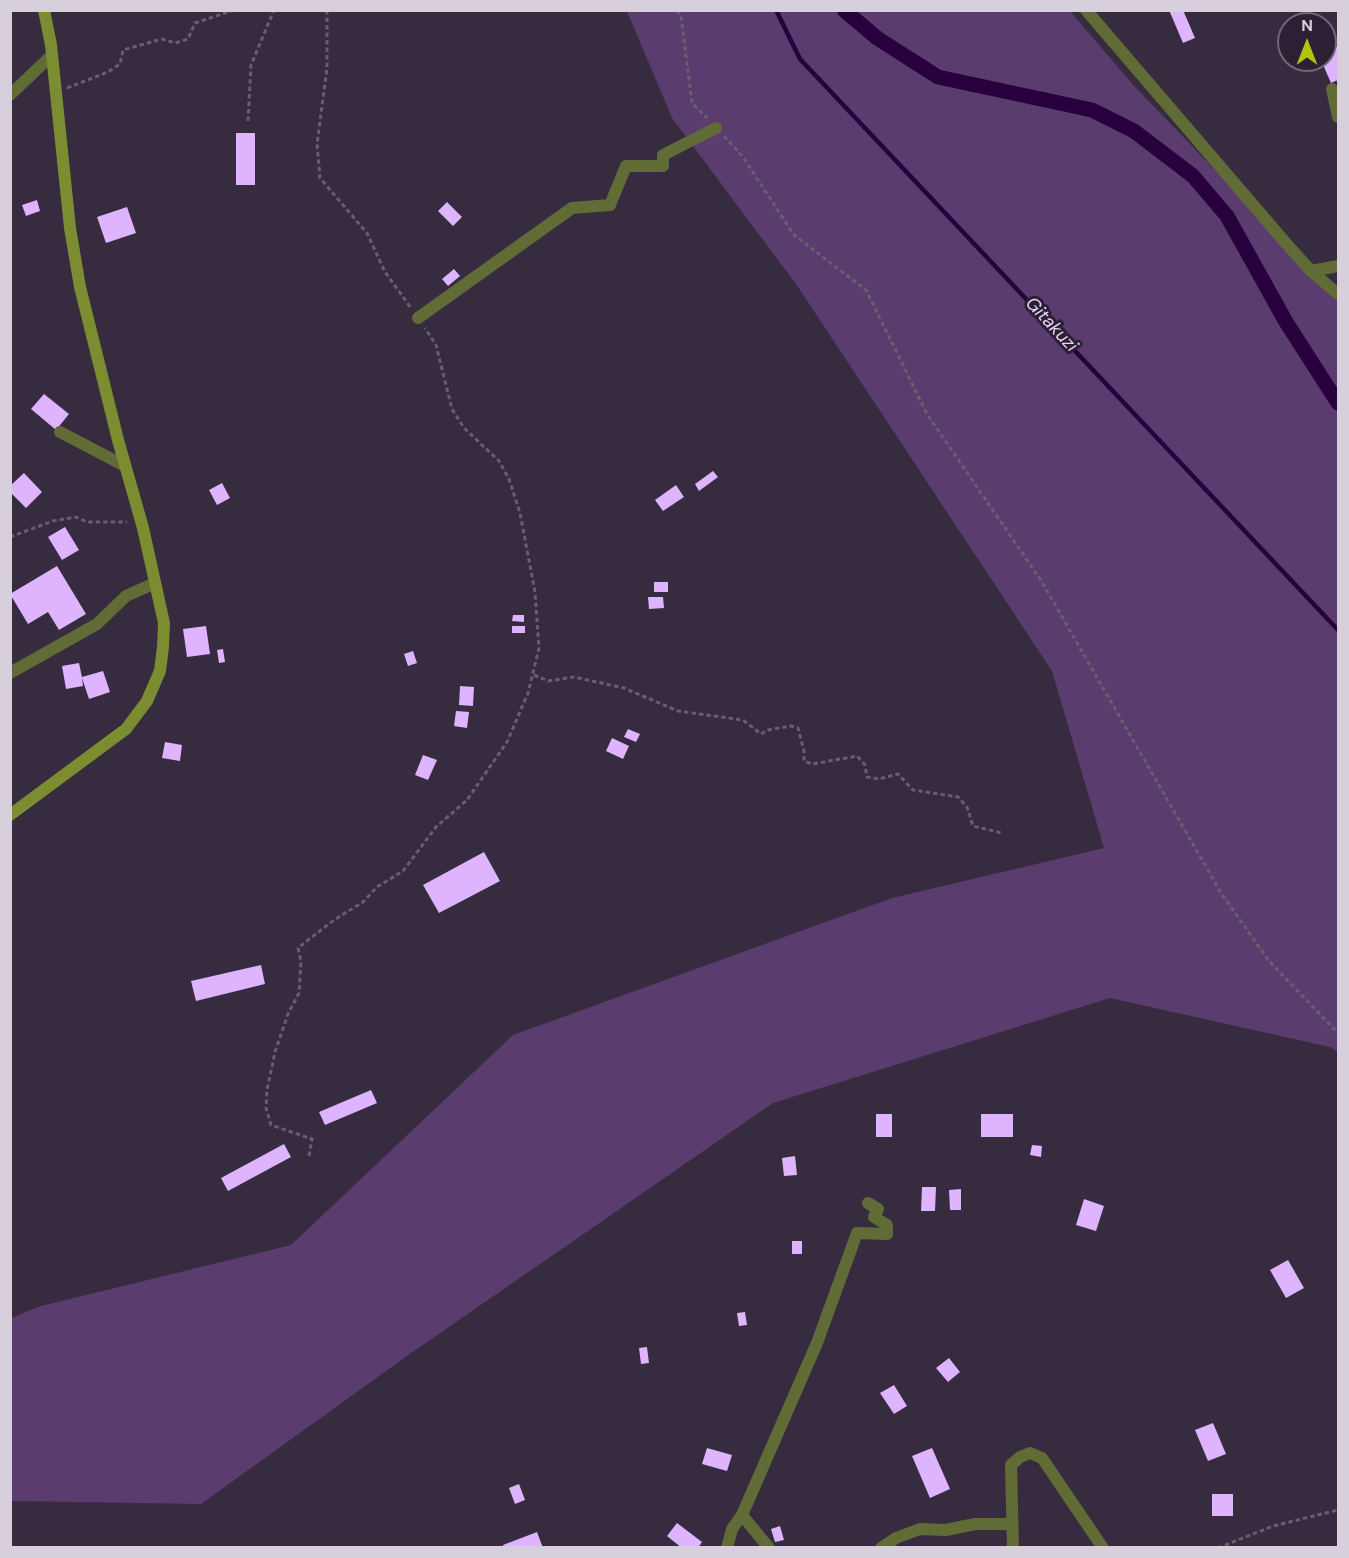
<!DOCTYPE html>
<html>
<head>
<meta charset="utf-8">
<style>
  body { margin:0 }
  #map { position:relative; width:1349px; height:1558px; overflow:hidden; background:#362b3f; font-family:"DM Sans",sans-serif }
  canvas { display:block }
  .frame { position:absolute; inset:0; border:12px solid #d7cfdc; pointer-events:none }
  .north { position:absolute; left:1277px; top:12px; width:60px; height:60px; box-sizing:border-box; background:#2c2134; border:2px solid #706777; border-radius:50%; rotate:0deg; font-size:16px; font-weight:700; line-height:24px; text-align:center; color:#d7cfdc }
  .north::after { content:''; display:block; margin:auto; width:21px; height:27px; background:#adc60d; clip-path:polygon(50% 0,100% 100%,50% 72%,0 100%) }
</style>
</head>
<body>
<div id="map">
<canvas width="1349" height="1558"></canvas>
<div class="frame"></div>
<div class="north">N</div>
</div>
<script>
const g = document.querySelector('canvas').getContext('2d');
g.lineJoin = 'round';
function paint(path, color) { g.fillStyle = color; g.fill(path, 'evenodd'); }
const poly = rows => new Path2D(rows.map(r => 'M' + r).join(''));
function stroke(path, color, width, dash) { g.strokeStyle = color; g.lineWidth = width; g.lineCap = dash ? 'butt' : 'round'; g.setLineDash(dash || []); g.stroke(path); }
function label(font, color, halo, rows, align = 'center') {
  g.font = font + ' "DM Sans",sans-serif'; g.lineWidth = 6; g.setLineDash([]); g.textBaseline = 'middle'; g.strokeStyle = halo; g.fillStyle = color; for (const [text, x, y, turn = 0] of rows) {
    g.save(); g.translate(x, y); g.rotate((+turn || 0) * Math.PI / 180); g.textAlign = isNaN(turn) ? turn : align; if (halo) g.strokeText(text, 0, 0); g.fillText(text, 0, 0); g.restore();
  }
}
paint(poly([
  [627,11,1070,11,1135,87,1249,205,1308,276,1338,301,1338,1052,1330,1047,1110,998,773,1103,407,1356,201,1504,11,1501,11,1318,41,1306,291,1245,513,1035,892,898,1104,848,1052,671,796,284,672,118]
]), '#5a3c6f');
stroke(poly([
  [776,10,800,59,1338,630]
]), '#28003e', 4.5);
stroke(poly([
  [844,10,877,38,938,77,1092,110,1134,131,1193,176,1227,216,1286,322,1338,403]
]), '#28003e', 15);
paint(poly([
  [1169,10,1183,10,1195,38,1183,43],
  [1338,46,1338,80,1331,83,1321,60,1325,60,1325,51],
  [236,133,255,133,255,185,236,185],
  [37,200,40,211,26,216,22,205],
  [447,202,462,217,453,226,438,211],
  [127,207,136,233,106,243,97,217],
  [454,269,460,276,448,286,442,279],
  [44,394,69,414,56,430,31,409],
  [713,471,718,477,699,491,695,484],
  [24,473,42,492,26,508,10,492,10,486],
  [222,483,230,498,217,505,209,490],
  [676,485,684,497,663,511,655,500],
  [65,527,79,550,62,560,48,537],
  [57,566,86,614,59,630,48,612,28,624,10,594],
  [654,582,668,582,668,592,654,592],
  [648,597,663,597,664,608,649,609],
  [513,615,524,615,524,622,512,621],
  [206,626,210,654,187,657,183,629],
  [512,626,525,626,525,633,512,633],
  [223,649,225,662,219,663,217,650],
  [413,651,417,663,408,666,404,654],
  [79,663,82,677,103,671,110,692,89,699,82,678,83,686,66,689,62,666],
  [460,686,474,687,473,706,459,705],
  [456,711,469,712,467,728,454,726],
  [628,729,640,734,636,742,624,737],
  [612,738,629,746,623,759,606,751],
  [165,742,182,745,180,761,162,758],
  [423,755,437,760,428,780,415,775],
  [484,852,500,881,439,913,423,885],
  [261,965,265,984,196,1001,191,981],
  [371,1090,377,1103,325,1125,319,1112],
  [876,1114,892,1114,892,1137,876,1137],
  [981,1114,1013,1114,1013,1137,981,1137],
  [284,1144,291,1157,228,1191,221,1178],
  [1032,1145,1042,1146,1041,1157,1030,1155],
  [795,1156,797,1175,784,1176,782,1158],
  [922,1187,936,1187,935,1211,921,1211],
  [961,1189,961,1210,950,1210,949,1190],
  [1084,1199,1104,1206,1096,1231,1076,1225],
  [792,1241,802,1241,802,1254,792,1254],
  [1288,1260,1304,1288,1286,1298,1270,1270],
  [745,1312,747,1325,739,1326,737,1313],
  [647,1347,649,1363,641,1364,639,1348],
  [949,1358,960,1372,948,1382,936,1368],
  [894,1385,907,1406,894,1414,880,1393],
  [1213,1423,1226,1454,1208,1461,1195,1430],
  [707,1448,732,1455,727,1471,702,1464],
  [932,1448,950,1489,930,1498,912,1456],
  [519,1484,525,1500,515,1504,509,1488],
  [1212,1494,1233,1494,1233,1516,1212,1516],
  [677,1523,702,1542,698,1548,682,1548,667,1536],
  [780,1526,784,1540,775,1542,771,1529],
  [537,1532,543,1548,504,1548,503,1545]
]), '#dfb4ff');
stroke(poly([
  [327,10,327,68,317,144,320,178,367,233,385,272,411,308],
  [677,10,681,17,692,103,707,118],
  [67,88,108,72,120,64,123,50,162,39,175,43,188,39,195,23,234,10],
  [248,121,251,65,274,10],
  [724,136,743,157,794,235,866,290,927,414,1042,582,1221,893,1269,961,1338,1033],
  [10,537,53,521,76,517,87,522,127,522],
  [534,675,548,681,574,677,624,688,678,711,743,720,761,734,767,730,791,726,798,728,804,751,804,761,812,764,857,756,865,765,867,777,879,779,898,774,913,790,958,797,967,807,973,826,1002,833],
  [309,1156,312,1139,271,1125,266,1108,267,1090,275,1052,288,1014,299,993,301,961,298,948,334,920,363,902,377,887,403,871,436,827,467,800,507,742,528,693,539,648,535,592,520,513,509,479,499,461,464,428,452,409,436,345,425,328],
  [1218,1548,1273,1526,1338,1510]
]), '#685e70', 3, [4.5, 3]);
stroke(poly([
  [1086,10,1284,241,1311,271,1338,294],
  [1332,89,1338,117],
  [10,95,52,55],
  [1311,271,1338,266],
  [418,318,572,208,610,205,626,166,663,166,663,155,716,128],
  [60,432,125,466],
  [10,673,97,624,126,596,155,583],
  [742,1515,817,1343,857,1233,887,1234,887,1225,874,1217,878,1209,868,1203],
  [727,1548,732,1529,742,1515,769,1548],
  [881,1548,896,1538,920,1529,946,1530,975,1524,1012,1524],
  [1013,1548,1011,1465,1020,1457,1030,1453,1042,1458,1103,1548]
]), '#616b36', 12);
stroke(poly([
  [10,815,126,729,147,701,160,671,163,647,164,623,143,528,118,440,80,287,70,228,51,45,44,10]
]), '#7c8c31', 12);
label('italic 18px', '#ead4fb', '#2c2134', [
  ["Gitakuzi",1051,325,47]
]);
</script>
</body>
</html>
